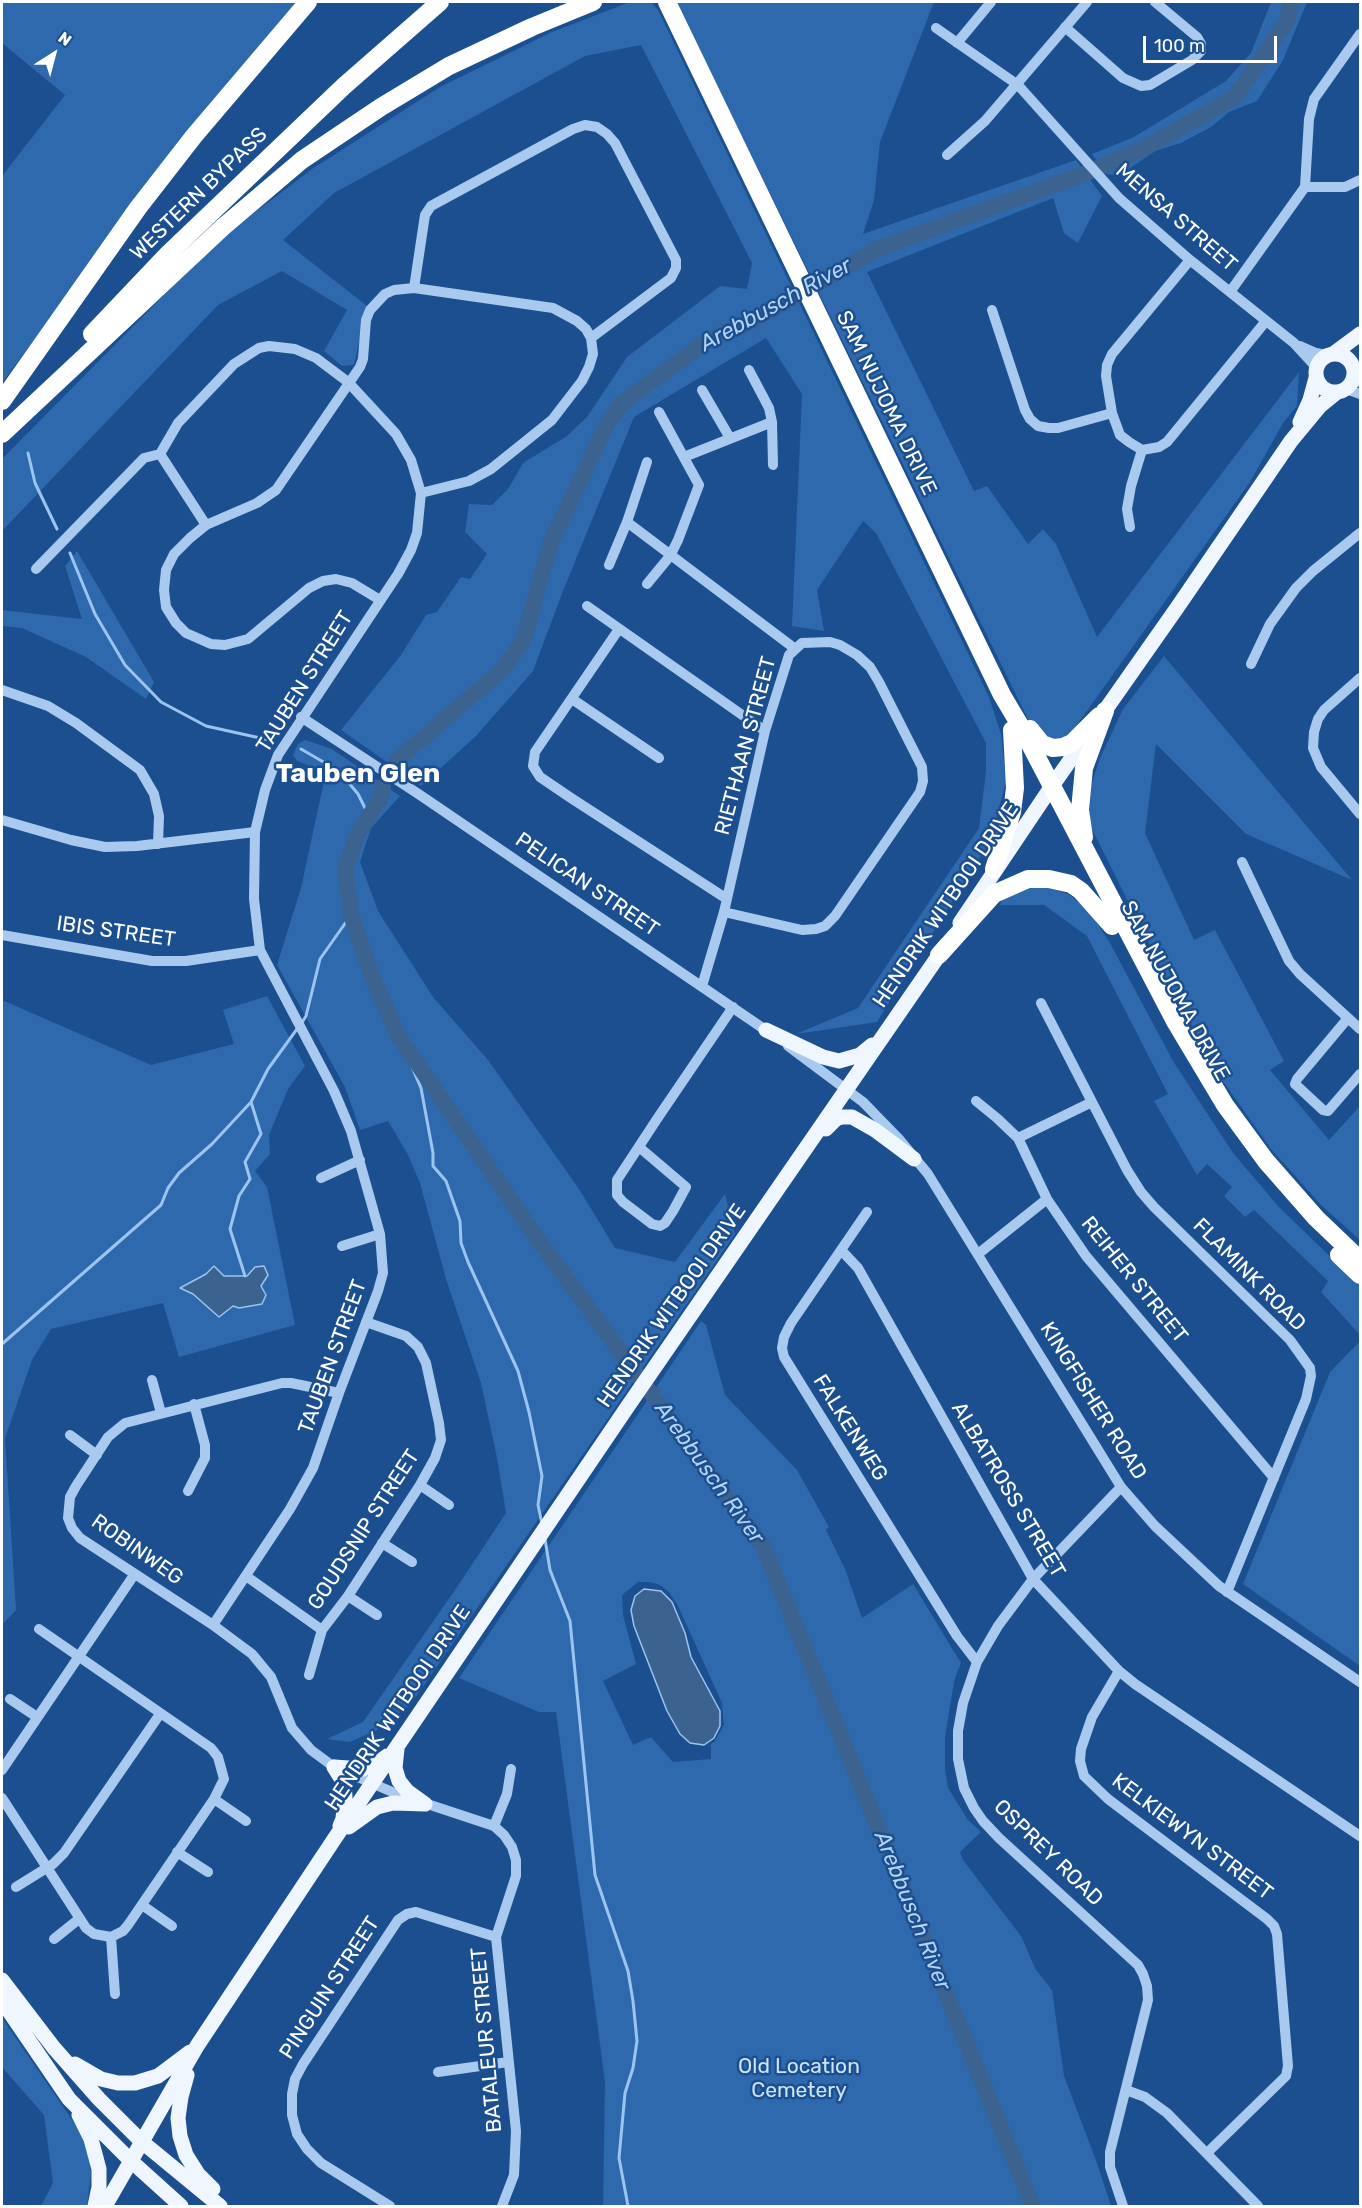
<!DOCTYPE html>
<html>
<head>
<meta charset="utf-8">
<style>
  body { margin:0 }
  #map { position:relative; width:1362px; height:2208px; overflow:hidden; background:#1b4f8f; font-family:Rubik,sans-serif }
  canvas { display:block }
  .frame { position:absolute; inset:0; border:3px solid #fff; pointer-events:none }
  .north { position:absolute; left:24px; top:24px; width:60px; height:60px; -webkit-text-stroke:4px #1b4f8f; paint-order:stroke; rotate:36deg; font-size:16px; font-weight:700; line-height:24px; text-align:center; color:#fff }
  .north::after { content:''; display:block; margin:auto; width:21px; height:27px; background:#fff; clip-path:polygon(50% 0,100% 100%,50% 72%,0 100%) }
  .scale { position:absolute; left:1143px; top:36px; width:134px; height:27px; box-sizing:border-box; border:3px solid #fff; border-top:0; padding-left:8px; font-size:18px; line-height:21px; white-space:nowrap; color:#fff; -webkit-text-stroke:4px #1b4f8f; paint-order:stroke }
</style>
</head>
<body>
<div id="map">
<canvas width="1362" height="2208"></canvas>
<div class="frame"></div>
<div class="north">N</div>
<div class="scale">100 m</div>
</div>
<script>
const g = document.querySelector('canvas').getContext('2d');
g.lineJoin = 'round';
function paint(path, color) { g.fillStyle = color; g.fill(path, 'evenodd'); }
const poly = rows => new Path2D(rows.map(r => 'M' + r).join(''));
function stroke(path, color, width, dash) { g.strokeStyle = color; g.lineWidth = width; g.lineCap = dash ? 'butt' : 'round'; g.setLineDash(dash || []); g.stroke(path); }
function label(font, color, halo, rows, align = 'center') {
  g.font = font + ' Rubik,sans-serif'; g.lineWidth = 5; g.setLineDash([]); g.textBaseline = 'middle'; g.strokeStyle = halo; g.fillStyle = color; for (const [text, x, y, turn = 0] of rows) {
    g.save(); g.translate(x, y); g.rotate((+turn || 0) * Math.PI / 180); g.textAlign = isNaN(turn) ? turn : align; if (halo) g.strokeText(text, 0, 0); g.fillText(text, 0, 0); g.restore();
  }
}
paint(poly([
  [2,2,302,2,82,275,2,383,2,176,65,95,2,43],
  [630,2,651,2,658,10,989,697,1001,734,1006,781,992,838,877,1022,796,1034,858,1008,979,828,986,772,986,743,876,533,863,521,817,590,824,631,792,626,802,394,766,338,634,417,563,591,533,671,476,736,421,786,341,730,401,655,426,615,437,612,461,577,470,579,487,554,465,532,469,504,492,505,508,489,523,463,567,436,587,417,627,357,720,286,747,289,752,263,641,45,585,56,334,193,283,240,367,306,354,365,342,366,324,351,347,310,282,271,218,305,2,531,2,459,171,288,232,230,312,169,440,87,552,32],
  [676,2,934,2,880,142,874,200,863,234,1076,160,1102,196,1078,243,1064,233,1053,198,867,272,974,491,987,486,1028,544,1043,529,1056,544,1097,637,1299,372,1297,406,1283,423,1250,482,1072,732,1061,739,1050,738,1040,733,1028,719],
  [1271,2,1307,2,1283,60,1257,101,1229,112,1211,127,1181,143,1155,151,1126,171,1115,175,1107,174,1092,154,1134,137,1226,81,1251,53],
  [77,551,154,682,146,699,86,657,22,628,2,626,2,610,82,619,65,566],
  [1164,656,1352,880,1246,834,1156,744,1145,833,1194,940,1215,930,1284,1061,1270,1070,1329,1140,1360,1106,1360,1240,1321,1205,1271,1149,1222,1080,1168,982,1089,823,1091,786,1100,758,1123,709],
  [305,740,332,749,400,796,371,828,360,862,378,911,433,997,488,1060,579,1189,615,1248,675,1262,725,1194,735,1234,411,1704,377,1730,350,1742,327,1739,363,1722,455,1590,506,1513,497,1458,481,1383,446,1279,420,1183,407,1153,388,1121,360,1130,345,1087,277,965,301,888,326,772,297,761,293,755,298,744],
  [1045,886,1070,895,1091,913,1111,945,1173,1061,1233,1153,1279,1207,1346,1272,1360,1283,1360,1335,1321,1292,1328,1281,1254,1210,1245,1217,1224,1196,1232,1187,1207,1164,1197,1175,1154,1101,1168,1094,1087,936,1044,905,1000,905,1003,896,1023,888],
  [267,996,305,1066,288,1089,269,1135,270,1154,255,1171,267,1187,295,1325,179,1357,163,1303,51,1329,32,1360,5,1438,16,1610,2,1625,2,1000,151,1065,234,1044,223,1010],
  [701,1321,706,1325,725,1395,797,1470,829,1527,826,1530,845,1569,862,1618,913,1584,961,1663,955,1678,950,1706,945,1738,945,1768,948,1788,968,1820,981,1832,960,1852,963,1860,1021,1936,1036,1970,1052,1990,1064,2076,1097,2163,1111,2206,603,2206,605,2082,556,1712,539,1712,459,1678],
  [638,1582,650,1582,660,1585,669,1592,678,1606,722,1703,724,1725,715,1741,711,1744,711,1759,673,1762,651,1737,633,1745,603,1681,636,1664,623,1615,622,1595],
  [1360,1341,1360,1666,1243,1584,1330,1372],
  [2,2018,79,2130,88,2149,91,2173,87,2206,41,2206,53,2183,44,2115,2,2067]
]), '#2e69ad');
const water = poly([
  [214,1266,224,1276,247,1276,255,1267,264,1266,268,1275,261,1286,266,1295,262,1304,239,1308,233,1306,219,1317,193,1294,180,1288,206,1274,214,1266],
  [644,1589,661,1591,672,1602,685,1633,691,1657,720,1711,720,1726,714,1738,704,1745,690,1743,680,1734,667,1711,634,1626,631,1610,635,1596,644,1589]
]);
paint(water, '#3c6290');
stroke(water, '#9cc4f0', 1.5);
stroke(poly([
  [28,453,35,483,57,529],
  [70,553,95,614,125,665,161,702,206,726,269,740],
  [301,749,339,771,358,794,369,816],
  [301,1024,306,1016,320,959,351,915],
  [399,1037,421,1088,433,1153,433,1166,446,1181,460,1221,461,1243,468,1262,518,1371,529,1412,542,1476,538,1505,542,1524],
  [245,1276,230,1229,239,1196,250,1179,245,1162,261,1134,251,1102],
  [2,1344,161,1205,168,1188,179,1173,212,1144,251,1102,268,1069,297,1029],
  [545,1539,550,1570,570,1621,595,1875,628,1971,633,2001,637,2041,633,2068,625,2093,619,2158,628,2206]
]), '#9cc4f0', 3);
stroke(poly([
  [397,760,502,670,523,641,551,542,607,424,622,403,708,340,752,321,877,249,1081,175,1141,150,1235,97,1287,21,1291,2],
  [383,786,380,799,357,835,345,869,351,915,373,979,399,1037,539,1241,763,1546,1033,2206]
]), '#3c6290', 16);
stroke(poly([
  [1065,27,1123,78,1141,86,1150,85,1192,60,1201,51,1201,44,1197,37,1155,2],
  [936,28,1018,85,1119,198,1190,260,1294,343,1316,367],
  [957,43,991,2],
  [947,155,985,121,1087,2],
  [1305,187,1345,187,1360,180],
  [1190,260,1112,354,1107,365,1106,376,1112,413,1120,435,1129,442,1142,450,1159,447,1167,442,1266,321],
  [414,288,425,215,431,206,573,129,585,125,597,127,607,134,615,143,676,260,676,268,671,278,591,338],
  [1230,292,1305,187,1309,119,1314,99,1360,34],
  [992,310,1025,410,1030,419,1038,426,1049,428,1058,428,1112,413],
  [1300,346,1316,353,1327,355],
  [749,370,769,408,772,422,773,465],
  [1354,374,1360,382],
  [1346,389,1360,394],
  [702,390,730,438],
  [160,454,178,423,234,364,259,348,269,346,295,349,316,358,348,382,396,434,411,460,421,493,417,533,411,550,398,574,278,755,265,790,255,832,254,899,260,950,334,1091,351,1131,380,1234,383,1273,378,1291,339,1393,313,1468,290,1509,213,1625],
  [160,454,206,525],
  [684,457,772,422],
  [627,522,794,648],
  [1130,527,1127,509,1131,486,1142,450],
  [609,565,627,522,647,462],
  [36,569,144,458,160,454],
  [647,584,670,556,678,540,699,485,659,412],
  [380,600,352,583,336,579,323,581,309,588,248,639,225,645,211,644,186,633,176,623,166,607,164,590,166,570,174,554,190,538,206,525,257,503,276,490,360,367,363,359,366,320,370,310,385,294,394,290,414,288,553,308,577,321,586,329,591,338,593,354,589,367,582,381,552,420,491,469,469,481,421,493],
  [587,606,765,731],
  [619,629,535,752,533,766,540,777,571,798,727,899],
  [1251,664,1270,624,1296,588,1313,571,1360,533],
  [1360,678,1324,710,1318,719,1314,732,1313,748,1321,767,1360,814],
  [2,690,48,706,76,723,140,770,154,794,159,816,158,844],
  [572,699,659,758],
  [301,717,420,795,770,1033],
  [2,820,71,840,105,847,137,846,255,832],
  [1242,862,1289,961,1300,974,1360,1029],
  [2,935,152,961,186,961,260,950],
  [702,986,724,912,765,731,789,655,802,643,830,642,840,645,857,655,870,667,879,682,922,767,923,781,920,792,835,916,825,926,816,929,802,930,724,912],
  [1041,1003,1127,1170,1141,1192,1154,1207,1290,1340,1310,1368,1311,1376,1306,1399,1227,1592],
  [1348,1018,1297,1079,1295,1084,1323,1110,1328,1111,1360,1074],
  [788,1046,863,1102,899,1139,928,1174,1121,1487,1155,1526,1219,1586,1360,1682],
  [976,1101,998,1119,1018,1138,1047,1199,1086,1256,1274,1478],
  [1018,1138,1092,1102],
  [639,1147,686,1187,673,1211,665,1223,660,1226,652,1224,623,1202,617,1195,617,1180,657,1119,733,1007],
  [321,1178,360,1160],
  [867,1212,791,1323,784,1337,782,1348,784,1357,957,1636,977,1662],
  [342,1246,380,1234],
  [841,1250,858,1268,1033,1579,1119,1671,1135,1684,1360,1836],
  [978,1254,1047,1199],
  [152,1380,161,1413],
  [339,1393,291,1383,282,1383,125,1423,108,1437,76,1486,70,1497,68,1518,72,1528,80,1538,213,1625,252,1654,271,1677,292,1728,311,1750,334,1767,397,1794,494,1826,504,1835,512,1847,516,1860,516,1876,496,1937,516,2131,514,2175,502,2206],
  [70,1435,97,1455],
  [420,1485,449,1505],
  [1121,1487,1033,1579,998,1626,977,1662,963,1703,958,1731,958,1759,964,1788,974,1808,983,1821,999,1838,1138,1965,1143,1974,1147,1986,1148,2000,1110,2152,1110,2167,1123,2206],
  [188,1491,205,1458,205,1445,194,1404],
  [382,1543,412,1562],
  [246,1576,322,1630],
  [348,1596,377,1615],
  [1119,1671,1092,1717,1081,1749,1080,1761,1084,1776,1108,1799,1267,1919,1274,1926,1277,1934,1288,2066,1286,2076,1207,2153],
  [309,1675,322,1630,348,1596,420,1485,435,1458,441,1440,439,1423,426,1363,418,1347,406,1336,366,1322],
  [10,1699,37,1717],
  [2,1770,134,1575],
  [2,1798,86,1928,94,1934,111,1937,123,1931,128,1925,214,1799,224,1779,218,1757,211,1748,39,1629],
  [214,1799,246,1821],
  [494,1826,507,1794,511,1769],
  [177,1852,208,1872],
  [16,1887,53,1864,64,1853,160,1714],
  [142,1905,172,1926],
  [111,1937,115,1994],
  [54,1939,79,1919],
  [438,2072,508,2062],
  [1126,2090,1145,2097,1167,2113,1258,2206],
  [390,2206,321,2163,307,2149,297,2134,292,2115,292,2094,295,2079,303,2064,398,1920,407,1914,416,1912,496,1937]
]), '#a9c9ee', 10);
stroke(poly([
  '1316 373a19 19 0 1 1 38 0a19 19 0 1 1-38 0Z',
  [1333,354,1360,334],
  [1300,422,1310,400,1316,378],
  [960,923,1052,786,1179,605,1291,441,1320,406,1336,393],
  [766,1030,823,1057,839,1061,860,1055,872,1045],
  [826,1129,836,1119,842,1117,852,1117,875,1130,914,1159],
  [397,1749,395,1768,399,1781,407,1791,425,1804],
  [334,1767,344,1783,345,1797,343,1819,340,1826],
  [334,1767,363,1769,372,1767,387,1756],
  [349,1827,377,1807,393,1803,425,1804],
  [2,1980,54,2048,99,2099,141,2141,220,2206],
  [2,2001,69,2099,130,2160,181,2206],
  [75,2064,101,2079,118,2083,135,2083,158,2076,190,2052],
  [187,2075,181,2097,178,2118,180,2136,186,2155,198,2174,213,2189],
  [79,2115,91,2139,99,2169,99,2187,95,2206],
  [105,2206,197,2046,335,1838,628,1406,946,945]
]), '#f0f6ff', 15);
stroke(poly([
  [667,2,1002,695,1021,727,1176,1023,1225,1105,1266,1161,1316,1218,1360,1260],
  [92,334,168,254,344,86,440,2],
  [2,401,138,208,194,136,308,2],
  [2,434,223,227,302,160,381,107,449,66,532,27,593,2],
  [1030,729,1042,744,1053,748,1063,747,1072,743,1099,716],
  [1084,837,1080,810,1084,768,1105,711],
  [994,869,1012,812,1015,788,1012,730],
  [939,955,994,894,1028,879,1049,879,1071,884,1081,891,1112,926],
  [1339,1255,1360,1275]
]), '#fff', 18);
label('21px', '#fff', '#1b4f8f', [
  ["WESTERN BYPASS",199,194,-44],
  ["MENSA STREET",1176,218,41],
  ["SAM NUJOMA DRIVE",886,403,64],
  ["TAUBEN STREET",305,682,-58],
  ["RIETHAAN STREET",746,746,-75],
  ["PELICAN STREET",587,885,34],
  ["HENDRIK WITBOOI DRIVE",946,905,-56],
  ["IBIS STREET",116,932,8],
  ["SAM NUJOMA DRIVE",1175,991,61],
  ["FLAMINK ROAD",1249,1275,45],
  ["REIHER STREET",1134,1280,51],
  ["HENDRIK WITBOOI DRIVE",672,1306,-55],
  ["TAUBEN STREET",333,1357,-70],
  ["KINGFISHER ROAD",1093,1401,58],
  ["FALKENWEG",850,1428,58],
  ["ALBATROSS STREET",1008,1490,59],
  ["GOUDSNIP STREET",364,1530,-57],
  ["ROBINWEG",137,1550,35],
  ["HENDRIK WITBOOI DRIVE",398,1708,-56],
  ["KELKIEWYN STREET",1192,1837,37],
  ["OSPREY ROAD",1048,1853,44],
  ["PINGUIN STREET",330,1988,-57],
  ["BATALEUR STREET",487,2040,-95]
]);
label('21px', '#cfe3fa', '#1b4f8f', [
  ["Old Location",799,2067],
  ["Cemetery",799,2091]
]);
label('italic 22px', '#b5d3f5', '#1b4f8f', [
  ["Arebbusch River",776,305,-29],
  ["Arebbusch River",709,1473,54],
  ["Arebbusch River",912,1911,68]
]);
label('bold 27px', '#fff', '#1b4f8f', [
  ["Tauben Glen",358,774]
]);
</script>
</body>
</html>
